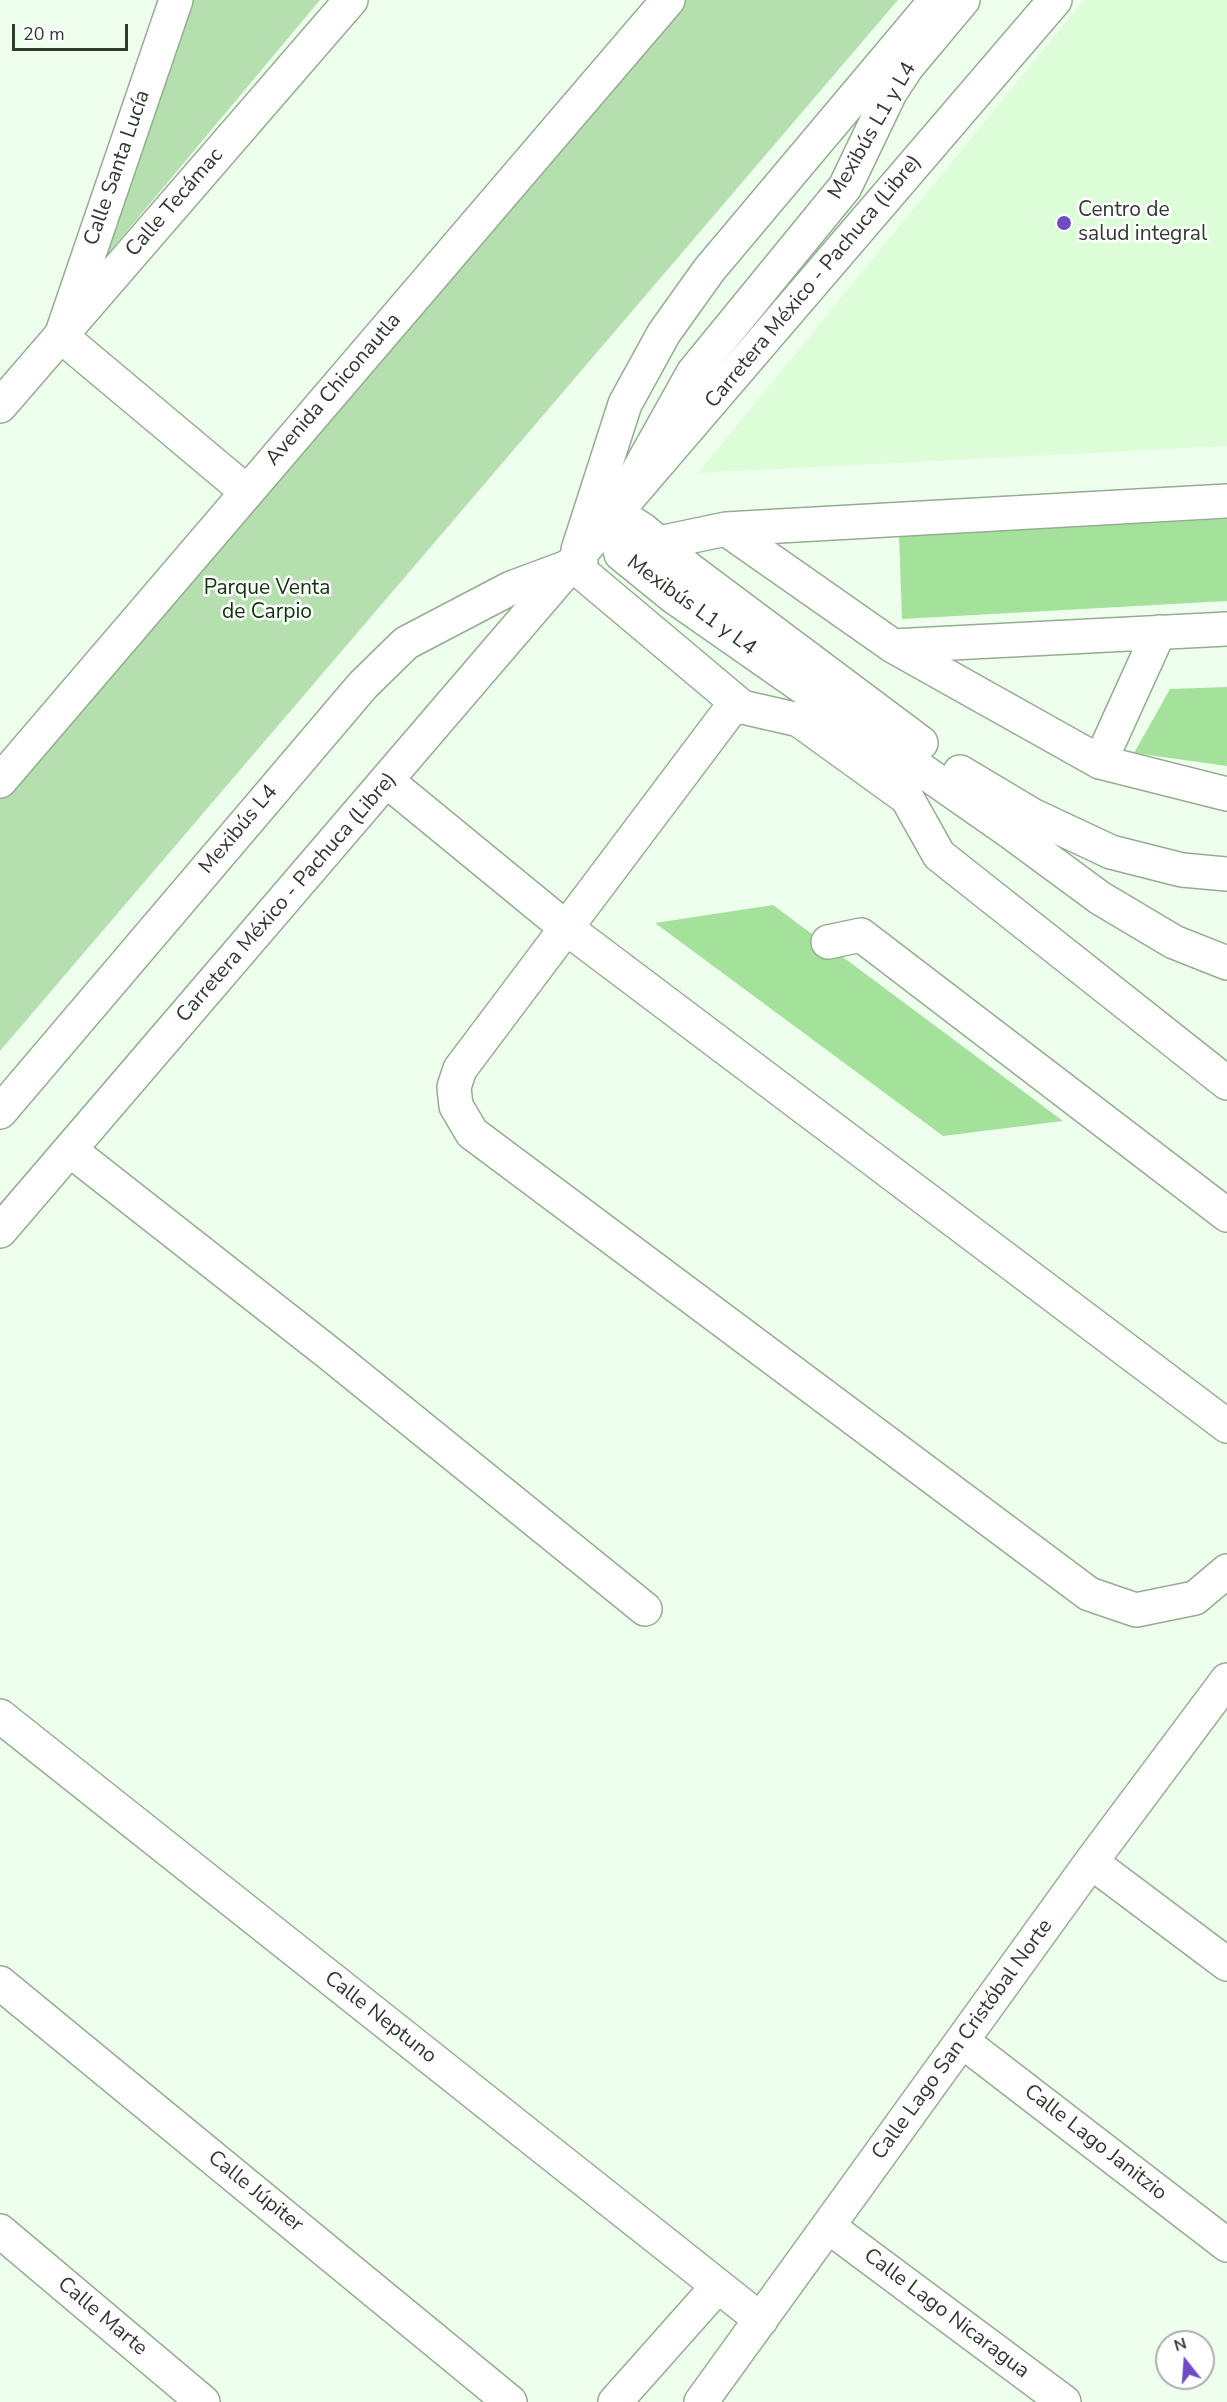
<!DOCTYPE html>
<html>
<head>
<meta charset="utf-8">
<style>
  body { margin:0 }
  #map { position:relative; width:1227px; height:2402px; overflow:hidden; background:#efffed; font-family:"Nunito Sans",sans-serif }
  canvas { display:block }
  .north { position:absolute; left:1155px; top:2330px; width:60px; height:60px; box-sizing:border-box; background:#fff; border:2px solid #acb0ac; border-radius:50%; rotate:343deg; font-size:16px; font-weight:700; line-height:24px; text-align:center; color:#303a2f }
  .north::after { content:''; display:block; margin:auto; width:21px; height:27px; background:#6d4cc5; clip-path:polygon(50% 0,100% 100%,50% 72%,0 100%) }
  .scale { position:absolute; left:12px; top:24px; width:116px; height:27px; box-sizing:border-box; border:3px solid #303a2f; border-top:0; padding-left:8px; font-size:18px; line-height:21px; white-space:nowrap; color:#303a2f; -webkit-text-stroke:4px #fff; paint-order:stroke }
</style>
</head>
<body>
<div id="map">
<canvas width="1227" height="2402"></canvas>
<div class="north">N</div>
<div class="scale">20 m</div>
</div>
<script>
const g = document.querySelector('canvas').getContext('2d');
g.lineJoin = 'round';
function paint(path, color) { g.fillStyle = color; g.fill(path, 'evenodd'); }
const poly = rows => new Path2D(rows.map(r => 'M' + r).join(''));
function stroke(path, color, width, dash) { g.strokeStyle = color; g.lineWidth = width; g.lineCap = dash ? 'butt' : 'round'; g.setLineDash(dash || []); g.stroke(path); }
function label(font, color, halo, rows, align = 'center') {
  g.font = font + ' "Nunito Sans",sans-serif'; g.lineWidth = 5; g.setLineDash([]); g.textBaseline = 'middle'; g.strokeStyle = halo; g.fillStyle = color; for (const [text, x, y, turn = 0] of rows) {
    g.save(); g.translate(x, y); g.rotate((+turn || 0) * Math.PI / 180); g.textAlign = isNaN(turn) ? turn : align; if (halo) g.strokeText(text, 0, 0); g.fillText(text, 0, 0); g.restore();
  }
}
paint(poly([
  [1084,0,1227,0,1227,446,698,473]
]), '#ddfdd9');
paint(poly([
  [183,0,320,0,96,268],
  [663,0,898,0,0,1051,0,776]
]), '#b5dfaf');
paint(poly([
  [1227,519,1227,601,902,619,899,536],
  [1227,687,1227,766,1134,753,1170,689],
  [773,905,1063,1121,943,1136,655,923]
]), '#a4e29c');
const minor = poly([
  [176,0,61,336,247,492],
  [963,0,907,67,890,93,845,187,693,373,612,518,621,554,674,597,1009,831,1100,898,1174,942,1227,963],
  [0,406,351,0],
  [598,528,612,518,632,523,643,530,690,570,921,743],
  [726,529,893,646,1227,629],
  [659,543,726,529,1227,501],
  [573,565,742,707,799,720,907,798,939,855,1227,1083],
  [893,646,1100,762,1227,794],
  [736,702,460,1069,454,1087,456,1106,472,1133,1089,1594,1136,1610,1195,1598,1227,1571],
  [1100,762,1159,632],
  [960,772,1032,815,1111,852,1182,870,1227,874],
  [0,781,668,0],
  [387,781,565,927,1227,1426],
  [828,942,861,935,1227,1215],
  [0,1112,363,685,406,643,511,588,581,562],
  [70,1150,330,1354,645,1609],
  [0,1716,761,2320],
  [1091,1862,1227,1964],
  [0,1983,510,2402],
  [962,2041,1227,2245],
  [829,2227,1064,2402],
  [0,2231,203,2402],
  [615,2402,718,2286],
  [701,2402,1091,1862,1227,1680]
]);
const major = poly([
  [578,550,625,404,664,333,709,270,936,0],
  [0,1231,1055,0]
]);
stroke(minor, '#94ad91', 36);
stroke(major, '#94ad91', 36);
stroke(minor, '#fff', 33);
stroke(major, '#fff', 33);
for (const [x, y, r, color] of [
  [1064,223,8,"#6d4cc5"]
]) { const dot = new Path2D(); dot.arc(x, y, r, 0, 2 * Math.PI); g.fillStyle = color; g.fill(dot); stroke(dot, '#fff', 2); }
label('21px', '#303a2f', '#fff', [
  ["Mexibús L1 y L4",873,131,-60],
  ["Calle Santa Lucía",118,168,-71],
  ["Calle Tecámac",175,203,-49],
  ["Carretera México - Pachuca (Libre)",814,282,-50],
  ["Avenida Chiconautla",334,390,-49],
  ["Mexibús L1 y L4",691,606,36],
  ["Mexibús L4",239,830,-50],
  ["Carretera México - Pachuca (Libre)",287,898,-49],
  ["Calle Neptuno",380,2018,38],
  ["Calle Lago San Cristóbal Norte",963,2040,-54],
  ["Calle Lago Janitzio",1095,2143,38],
  ["Calle Júpiter",255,2192,39],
  ["Calle Lago Nicaragua",946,2314,37],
  ["Calle Marte",102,2317,40]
]);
label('21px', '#303a2f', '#fff', [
  ["Centro de",1078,211],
  ["salud integral",1078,235]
], 'left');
label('21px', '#0b3507', '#fff', [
  ["Parque Venta",267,589],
  ["de Carpio",267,613]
]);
</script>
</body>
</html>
